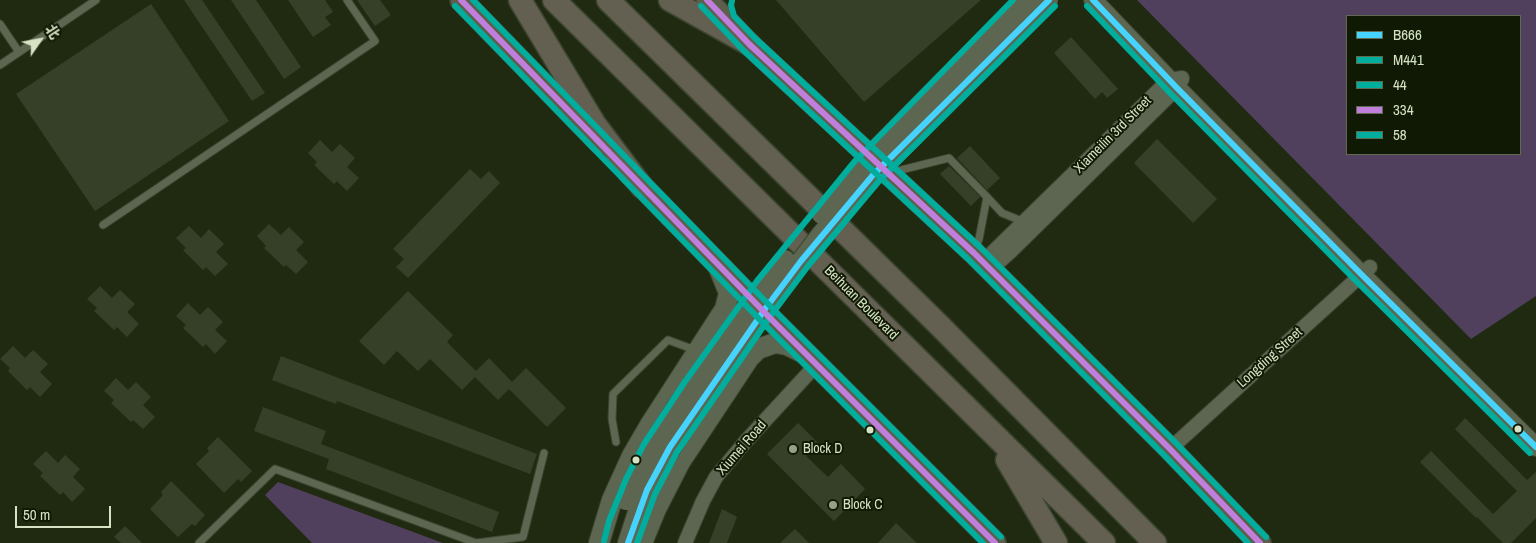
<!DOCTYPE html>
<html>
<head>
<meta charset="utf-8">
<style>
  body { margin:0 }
  #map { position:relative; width:1536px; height:543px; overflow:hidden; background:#202a10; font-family:"Archivo Narrow","Noto Sans SC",sans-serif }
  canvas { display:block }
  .legend { position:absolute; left:1346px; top:15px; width:175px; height:140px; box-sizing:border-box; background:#101903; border:1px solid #5f6a50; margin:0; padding:6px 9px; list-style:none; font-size:15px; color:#d5e3c4 }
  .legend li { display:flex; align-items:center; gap:10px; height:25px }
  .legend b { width:25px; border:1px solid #5f6a50 }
  .north { position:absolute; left:15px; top:15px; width:50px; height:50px; -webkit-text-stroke:4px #101903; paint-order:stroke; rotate:57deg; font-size:14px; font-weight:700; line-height:20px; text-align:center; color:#d5e3c4 }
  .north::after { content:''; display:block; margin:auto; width:18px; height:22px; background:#d5e3c4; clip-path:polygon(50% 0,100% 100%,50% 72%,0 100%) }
  .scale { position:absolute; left:15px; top:506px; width:96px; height:22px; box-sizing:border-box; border:2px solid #d5e3c4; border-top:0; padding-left:6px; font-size:15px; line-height:18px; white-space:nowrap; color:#d5e3c4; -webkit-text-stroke:4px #101903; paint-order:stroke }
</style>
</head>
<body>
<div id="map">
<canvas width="1536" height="543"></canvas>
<ul class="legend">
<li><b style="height:6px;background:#46d4ff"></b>B666</li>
<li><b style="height:6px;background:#01ad9c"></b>M441</li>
<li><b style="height:6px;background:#01ad9c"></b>44</li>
<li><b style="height:6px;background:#c07fdc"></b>334</li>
<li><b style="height:6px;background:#01ad9c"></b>58</li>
</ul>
<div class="north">北</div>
<div class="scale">50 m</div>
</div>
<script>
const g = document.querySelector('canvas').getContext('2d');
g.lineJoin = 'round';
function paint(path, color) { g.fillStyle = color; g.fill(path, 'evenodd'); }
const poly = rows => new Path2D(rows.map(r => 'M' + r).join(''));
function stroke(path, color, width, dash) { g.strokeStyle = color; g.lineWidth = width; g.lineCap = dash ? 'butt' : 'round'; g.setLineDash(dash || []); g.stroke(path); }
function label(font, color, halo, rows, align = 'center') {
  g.font = font + ' "Archivo Narrow",sans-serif'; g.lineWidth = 4; g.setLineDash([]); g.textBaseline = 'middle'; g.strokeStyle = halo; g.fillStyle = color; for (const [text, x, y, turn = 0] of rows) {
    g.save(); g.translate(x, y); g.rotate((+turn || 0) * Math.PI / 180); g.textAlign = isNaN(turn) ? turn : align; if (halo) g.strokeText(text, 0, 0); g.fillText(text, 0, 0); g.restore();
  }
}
paint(poly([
  [1137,0,1536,0,1536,296,1471,339],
  [1520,16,1520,154,1347,154,1347,16],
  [278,482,443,543,312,543,265,495]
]), '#50405e');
paint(poly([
  [184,0,202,0,265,93,252,101],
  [231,0,256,0,301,67,284,79],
  [288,0,325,0,333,12,325,17,331,25,313,37],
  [357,0,380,0,391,15,375,26],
  [776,0,981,0,864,102],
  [151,4,229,121,95,211,16,94],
  [1071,37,1118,89,1107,98,1102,92,1095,99,1054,53],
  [1157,139,1217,199,1193,223,1134,163],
  [320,140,332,152,340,144,355,158,347,167,359,178,347,191,337,181,334,184,314,165,317,162,308,153],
  [970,146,1000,178,987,190,957,158],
  [949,166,980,197,971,206,940,174],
  [470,169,481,179,489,171,500,183,408,278,396,267,404,259,393,249],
  [269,224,281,235,289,227,304,242,296,250,308,262,296,274,286,265,284,267,264,248,266,246,257,236],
  [189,226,201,238,209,229,224,244,216,252,228,264,215,276,206,267,203,270,183,250,186,248,176,238],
  [100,286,112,298,120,290,135,304,127,312,139,324,127,337,117,327,114,330,94,311,97,308,87,299],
  [408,291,453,335,447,342,476,371,489,358,512,382,526,368,566,408,547,427,509,389,498,400,475,377,462,390,430,359,418,371,397,351,384,365,359,341],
  [188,303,200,315,208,307,223,322,215,330,227,341,215,354,206,344,203,347,183,328,186,325,176,316],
  [13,346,25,358,33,350,48,364,40,372,52,384,40,397,30,387,27,390,8,371,10,368,0,359],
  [281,356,537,454,530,474,337,401,336,404,272,380],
  [116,378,128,390,136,382,151,397,143,405,155,417,143,429,133,420,131,422,111,403,114,400,104,391],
  [263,407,326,431,321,444,499,512,492,532,326,469,329,459,254,431],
  [1465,418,1527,480,1536,472,1536,518,1511,543,1503,543,1477,517,1476,518,1420,462,1431,451,1493,514,1517,491,1455,429],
  [798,423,819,444,806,456,828,477,841,464,865,489,834,521,767,454],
  [218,437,252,471,241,482,238,479,224,493,196,464,209,451,207,448],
  [46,451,58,463,65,455,80,469,73,477,85,489,72,502,63,492,60,495,40,476,43,473,33,464],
  [171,481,205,515,195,526,192,524,178,537,150,509,163,495,161,492],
  [722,509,737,517,727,543,709,543],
  [896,523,917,543,878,543],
  [125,526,142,543,121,543,114,537],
  [795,529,809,543,780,543]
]), '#364028');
const service = poly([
  [0,24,19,52],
  [0,65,96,0],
  [892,175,901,170,949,158,987,197,979,239,975,251],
  [987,197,1002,213,1024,222],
  [103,225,375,41,347,0],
  [616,442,612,419,613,394,668,340,695,350],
  [199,543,275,469,476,543],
  [476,543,523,537,544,453]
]);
const minor = poly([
  [987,267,993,252,1169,80,1182,78],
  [987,267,1001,260,1012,250,1177,88,1182,79],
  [1170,449,1370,267],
  [685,543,703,501,716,477,746,441,817,364]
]);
const tertiary = poly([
  [1093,0,1177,88,1362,275,1536,447]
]);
const secondary = poly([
  [599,543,612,500,632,456,650,425,725,309,729,293,718,266],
  [628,543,640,506],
  [642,543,656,509,680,462,749,358,758,349,775,343,787,345,805,354]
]);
const primary = poly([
  [461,0,600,143],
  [707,0,749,44,974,253,1170,449,1260,543],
  [630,174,769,317,995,543]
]);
const trunk = poly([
  [520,0,594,123,642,187],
  [554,0,1104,543],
  [608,0,939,325,1155,543],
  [670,0,749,44],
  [1007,460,1056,543]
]);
stroke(service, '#3c4531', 9);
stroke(minor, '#3c4531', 16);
stroke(tertiary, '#3c4531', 20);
stroke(secondary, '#3c4531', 22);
stroke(primary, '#3c4531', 24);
stroke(trunk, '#3c4531', 25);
stroke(service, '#5d6651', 7);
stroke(minor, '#5d6651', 14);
stroke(tertiary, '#5d6651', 18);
stroke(secondary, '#5d6651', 20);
stroke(primary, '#5e5e4d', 21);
stroke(trunk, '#636052', 22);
const secondaryBridge = poly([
  [822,214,878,148,1025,0],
  [626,500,651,449,676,409,764,286,785,260],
  [640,506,654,476,679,434,765,309,822,234,888,159,1048,0]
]);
stroke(secondaryBridge, '#3c4531', 22, []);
stroke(secondaryBridge, '#5d6651', 20);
stroke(poly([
  [1093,0,1177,88,1362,275,1536,447],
  [628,543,647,490,670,447,765,309,801,261,873,175,1049,0]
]), '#46d4ff', 6);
stroke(poly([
  [1087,6,1171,94,1356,281,1530,453],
  [637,543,655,494,677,452,772,314,808,266,879,181,1055,6]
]), '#01ad9c', 6);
stroke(poly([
  [473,0,775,311,1001,537],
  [732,1,731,5,734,16,755,38,980,247,1176,443,1266,537],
  [604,541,609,521,626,479,644,444,684,383,757,281,855,161,1013,0]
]), '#01ad9c', 6);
stroke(poly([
  [461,0,769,317,995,543],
  [707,0,749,44,974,253,1170,449,1260,543]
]), '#c07fdc', 6);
stroke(poly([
  [455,6,763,323,983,543],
  [701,6,743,50,968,259,1164,455,1248,543]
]), '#01ad9c', 6);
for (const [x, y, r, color] of [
  [1518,429,4.5,"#d5e3c4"],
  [870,430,4.5,"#d5e3c4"],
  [793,449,5,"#96a285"],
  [636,460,4.5,"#d5e3c4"],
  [833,505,5,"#96a285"]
]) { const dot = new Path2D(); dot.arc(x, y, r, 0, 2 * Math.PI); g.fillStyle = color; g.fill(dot); stroke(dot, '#101903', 2); }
label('14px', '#d5e3c4', '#101903', [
  ["Xiameilin 3rd Street",1113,135,-45],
  ["Beihuan Boulevard",861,303,45],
  ["Longding Street",1270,358,-42],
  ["Xiumei Road",742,448,-49]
]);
label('14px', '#d5e3c4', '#101903', [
  ["Block D",803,449],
  ["Block C",843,505]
], 'left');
</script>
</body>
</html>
